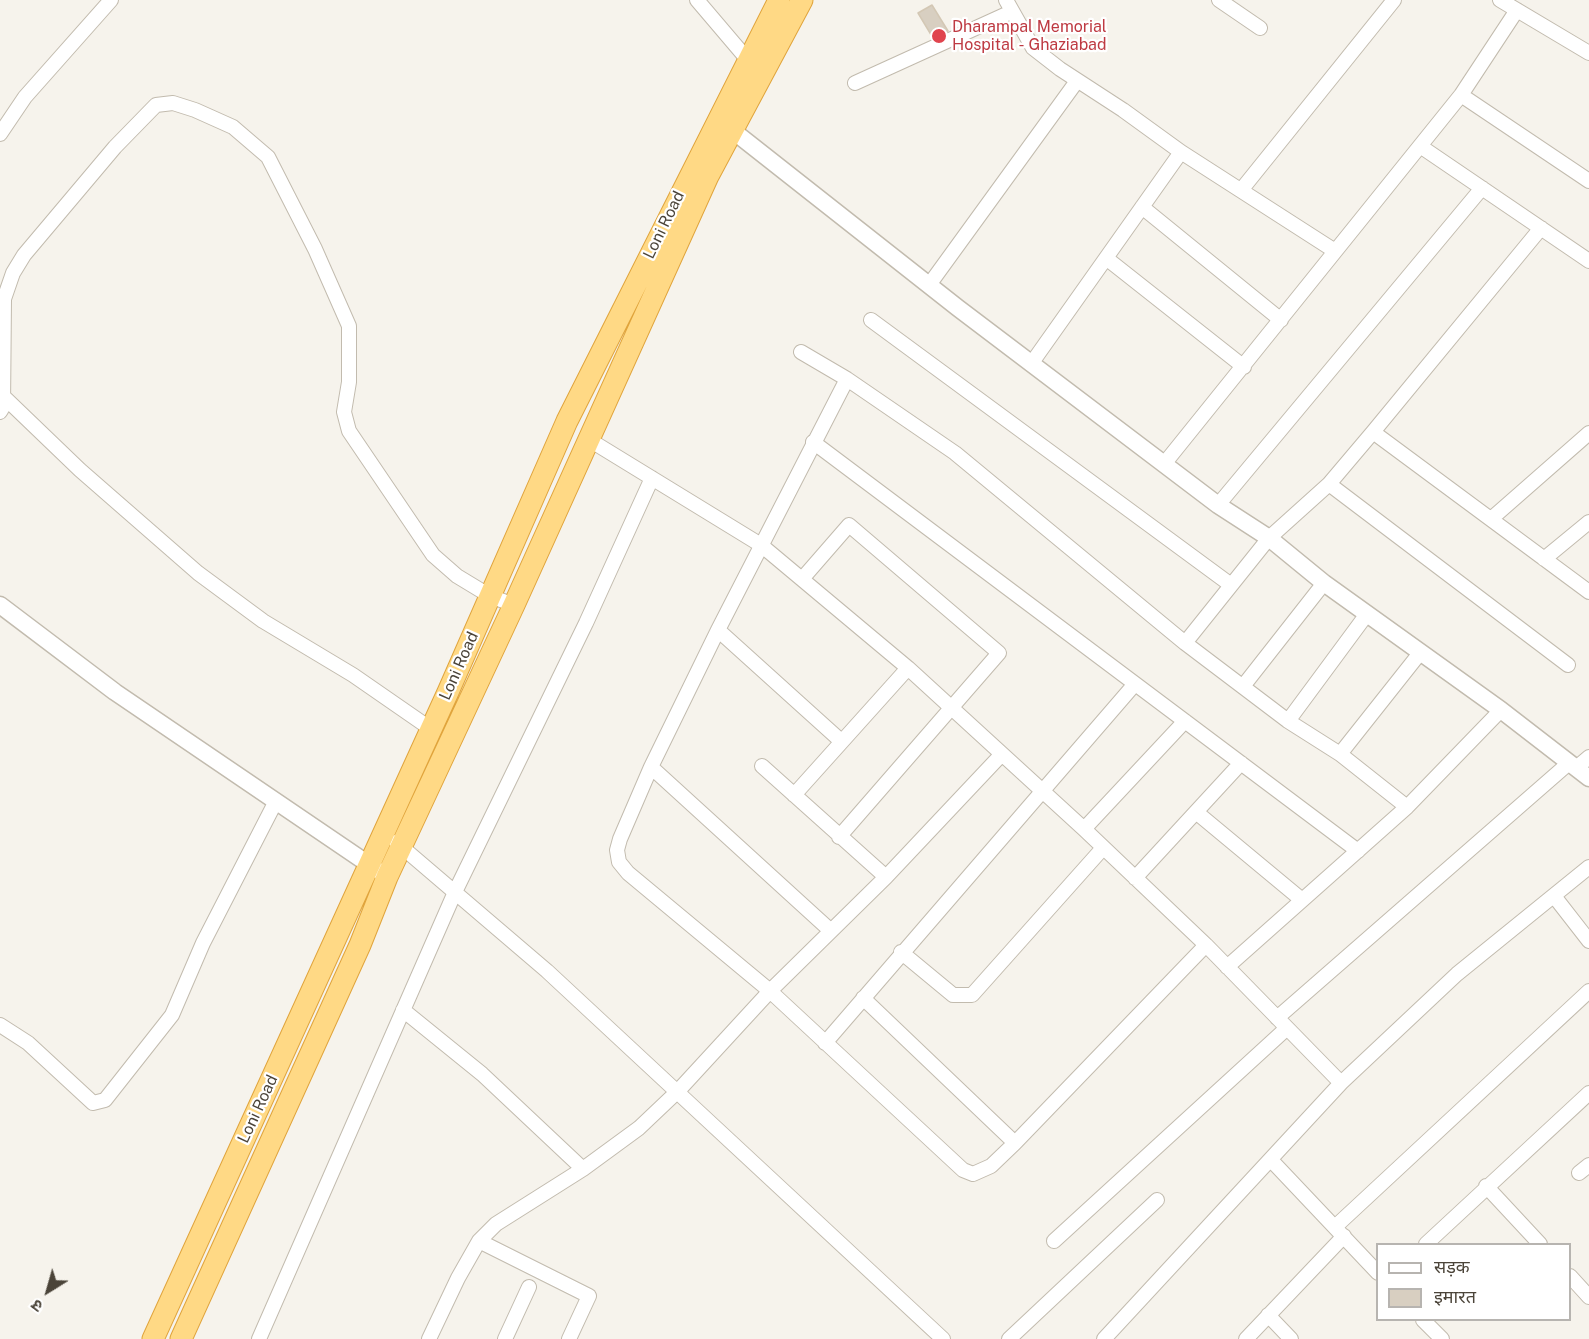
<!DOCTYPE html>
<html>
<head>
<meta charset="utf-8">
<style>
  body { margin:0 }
  #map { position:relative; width:1589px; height:1339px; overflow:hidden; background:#f6f3ec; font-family:"Public Sans","Noto Sans Devanagari",sans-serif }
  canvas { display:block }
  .legend { position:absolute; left:1376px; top:1243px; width:195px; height:78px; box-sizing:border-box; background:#fff; border:2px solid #b7b4b0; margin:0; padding:8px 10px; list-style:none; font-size:18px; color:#4b4439 }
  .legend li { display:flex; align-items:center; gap:12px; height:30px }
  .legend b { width:30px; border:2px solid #b7b4b0 }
  .north { position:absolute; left:18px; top:1261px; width:60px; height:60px; -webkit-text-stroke:4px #fff; paint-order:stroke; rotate:217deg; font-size:16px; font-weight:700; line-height:24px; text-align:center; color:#4b4439 }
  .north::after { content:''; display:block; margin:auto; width:21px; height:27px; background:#4b4439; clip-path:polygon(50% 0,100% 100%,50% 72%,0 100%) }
</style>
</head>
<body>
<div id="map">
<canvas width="1589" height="1339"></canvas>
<ul class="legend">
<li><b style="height:8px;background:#fff"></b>सड़क</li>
<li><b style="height:16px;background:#d8cfc1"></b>इमारत</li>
</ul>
<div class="north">उ</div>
</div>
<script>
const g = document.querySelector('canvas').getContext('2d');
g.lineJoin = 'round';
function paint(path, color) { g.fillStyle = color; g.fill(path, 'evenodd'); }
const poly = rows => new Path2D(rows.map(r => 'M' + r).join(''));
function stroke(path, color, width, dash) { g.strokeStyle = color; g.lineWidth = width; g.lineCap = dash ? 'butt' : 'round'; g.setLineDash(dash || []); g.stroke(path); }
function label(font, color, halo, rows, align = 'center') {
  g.font = font + ' "Public Sans",sans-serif'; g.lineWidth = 4.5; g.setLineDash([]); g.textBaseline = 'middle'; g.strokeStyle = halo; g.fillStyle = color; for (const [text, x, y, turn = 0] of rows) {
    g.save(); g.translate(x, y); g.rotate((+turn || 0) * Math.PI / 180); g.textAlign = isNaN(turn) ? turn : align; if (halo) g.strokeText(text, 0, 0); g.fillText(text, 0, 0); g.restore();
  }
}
const building = poly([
  [932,5,948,31,933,38,918,13,932,5]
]);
paint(building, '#d8cfc1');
stroke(building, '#d3c7b4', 1.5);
const minor = poly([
  [697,0,748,60],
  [1006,0,1033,48,1060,69,1123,110,1181,152,1335,251],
  [1219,0,1260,28],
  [1500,0,1589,53],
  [855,83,1011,12],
  [1461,95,1589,181],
  [0,134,25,97,111,0],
  [1420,146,1589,261],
  [1242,189,1394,0],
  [1142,207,1281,320],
  [1106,258,1244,367],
  [929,285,1077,81],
  [871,320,1231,585],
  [801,352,847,379,955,453,1185,643,1288,721,1340,754,1407,807],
  [1031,364,1181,152],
  [847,379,718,630,651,767,620,839,617,850,619,862,628,873,770,991,963,1170,973,1174,991,1166,1015,1143,1206,945],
  [3,396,80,470,198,573,263,621,353,675,431,729],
  [0,412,3,407,4,299,13,273,24,255,115,147,156,105,173,103,195,110,233,127,268,157,315,249,349,326,349,382,344,412,349,431,433,555,457,576,490,596,514,605],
  [1373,432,1589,592],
  [588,439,761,545,908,668,1084,829,1206,945,1341,1083],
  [813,442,1358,851],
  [1164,464,1461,95,1517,10],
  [1329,484,1568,665],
  [1218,505,1482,188],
  [1491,519,1589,433],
  [1544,559,1589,522],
  [802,579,849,525,999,653,839,837],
  [718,630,841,741],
  [1185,643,1269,538,1329,484,1373,432,1541,228],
  [1244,685,1324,583],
  [1288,721,1367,614],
  [1340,754,1420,653],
  [762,766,886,877],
  [651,767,831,931],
  [1576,768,1589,757],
  [794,795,908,668],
  [1196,812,1302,900],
  [1084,829,1185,721],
  [396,842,547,971,943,1339],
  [1135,878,1241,763],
  [1554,896,1589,941],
  [901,952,953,995,972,995,1103,848],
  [1227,967,1407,807,1501,710],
  [863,998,1015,1143],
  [403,1010,482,1074,583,1169],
  [1277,1018,1569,763],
  [0,1025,28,1043,93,1103,105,1100,172,1015,203,943,276,801],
  [825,1043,1134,685],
  [1271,1160,1378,1273],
  [1579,1173,1589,1165],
  [1486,1186,1540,1244],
  [1336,1226,1589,991],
  [479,1241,589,1296,569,1339],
  [1054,1241,1287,1028],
  [1426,1244,1589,1093],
  [1570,1276,1589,1297],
  [1268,1315,1291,1339],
  [1423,1320,1442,1339],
  [259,1339,455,892,586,623,652,478],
  [429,1339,458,1278,479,1241,496,1224,583,1169,639,1128,678,1091,770,991,886,877,1002,754],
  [505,1339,529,1287],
  [1009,1339,1157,1200],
  [1104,1339,1341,1083,1457,974,1589,867],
  [1246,1339,1344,1236]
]);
const tertiary = poly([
  [732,130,958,308,1218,505,1269,538,1324,583,1501,710,1589,778],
  [0,605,115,692,377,870]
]);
const trunk = poly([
  [153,1339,448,692,567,421,779,0],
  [181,1339,360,945,387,877,514,605,708,176,802,0]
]);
stroke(minor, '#c2bbae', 16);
stroke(tertiary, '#c2bbae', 19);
stroke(trunk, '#e0a43c', 23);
stroke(minor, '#fff', 14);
stroke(tertiary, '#fff', 16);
stroke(trunk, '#ffd985', 21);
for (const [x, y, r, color] of [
  [939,36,8,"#e0444e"]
]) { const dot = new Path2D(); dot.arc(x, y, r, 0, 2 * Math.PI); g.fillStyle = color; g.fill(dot); stroke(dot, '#fff', 2); }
label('16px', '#be3a42', '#fff', [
  ["Dharampal Memorial",952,27],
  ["Hospital - Ghaziabad",952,45]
], 'left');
label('16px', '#4b4439', '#fff', [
  ["Loni Road",664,225,-64],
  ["Loni Road",459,666,-66],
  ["Loni Road",258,1109,-65]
]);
</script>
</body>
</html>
